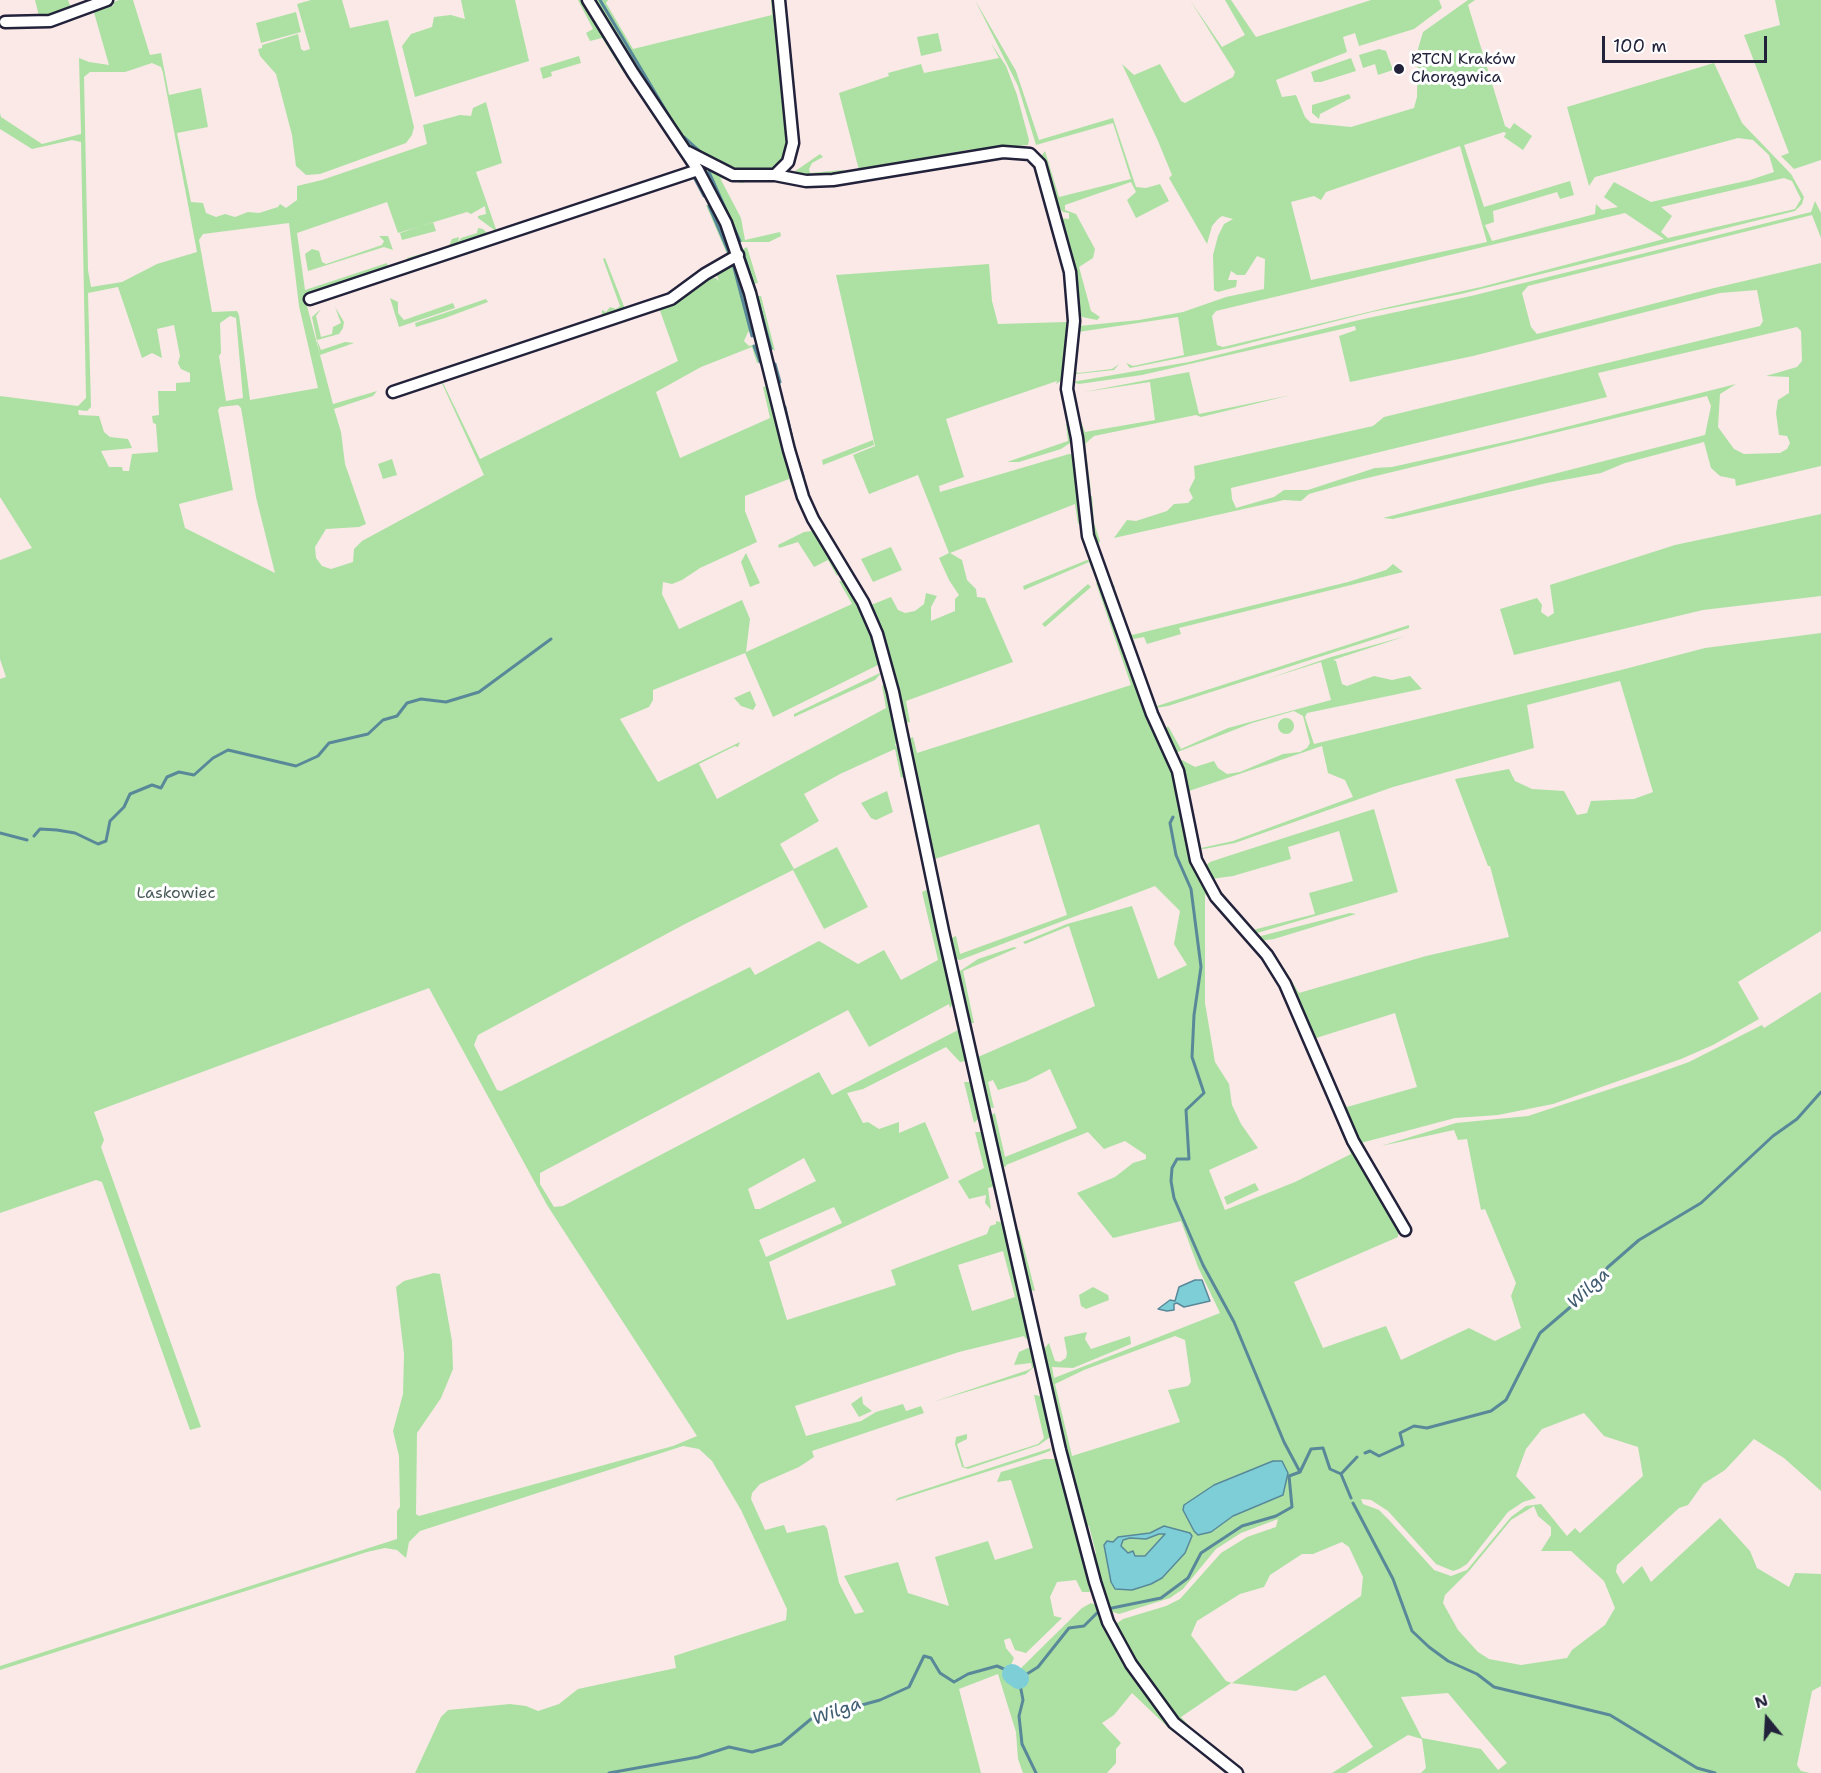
<!DOCTYPE html>
<html>
<head>
<meta charset="utf-8">
<style>
  body { margin:0 }
  #map { position:relative; width:1821px; height:1773px; overflow:hidden; background:#fae9e7; font-family:"Shantell Sans",sans-serif }
  canvas { display:block }
  .north { position:absolute; left:1737px; top:1689px; width:60px; height:60px; -webkit-text-stroke:4px #fff; paint-order:stroke; rotate:342deg; font-size:16px; font-weight:700; line-height:24px; text-align:center; color:#22223b }
  .north::after { content:''; display:block; margin:auto; width:21px; height:27px; background:#22223b; clip-path:polygon(50% 0,100% 100%,50% 72%,0 100%) }
  .scale { position:absolute; left:1602px; top:36px; width:165px; height:27px; box-sizing:border-box; border:3px solid #22223b; border-top:0; padding-left:8px; font-size:18px; line-height:21px; white-space:nowrap; color:#22223b; -webkit-text-stroke:4px #fff; paint-order:stroke }
</style>
</head>
<body>
<div id="map">
<canvas width="1821" height="1773"></canvas>
<div class="north">N</div>
<div class="scale">100 m</div>
</div>
<script>
const g = document.querySelector('canvas').getContext('2d');
g.lineJoin = 'round';
function paint(path, color) { g.fillStyle = color; g.fill(path, 'evenodd'); }
const poly = rows => new Path2D(rows.map(r => 'M' + r).join(''));
function stroke(path, color, width, dash) { g.strokeStyle = color; g.lineWidth = width; g.lineCap = dash ? 'butt' : 'round'; g.setLineDash(dash || []); g.stroke(path); }
function label(font, color, halo, rows, align = 'center') {
  g.font = font + ' "Shantell Sans",sans-serif'; g.lineWidth = 6; g.setLineDash([]); g.textBaseline = 'middle'; g.strokeStyle = halo; g.fillStyle = color; for (const [text, x, y, turn = 0] of rows) {
    g.save(); g.translate(x, y); g.rotate((+turn || 0) * Math.PI / 180); g.textAlign = isNaN(turn) ? turn : align; if (halo) g.strokeText(text, 0, 0); g.fillText(text, 0, 0); g.restore();
  }
}
paint(poly([
  [35,0,68,0,71,8,59,15,25,19,24,16,39,16],
  [119,0,133,0,150,55,161,53,169,95,201,88,208,127,177,133,191,202,203,203,206,213,216,217,225,214,235,217,248,212,259,213,278,207,280,204,286,208,297,200,297,186,322,180,427,144,423,125,460,115,471,116,473,108,486,102,502,163,476,172,497,232,478,218,478,216,486,214,485,206,471,214,467,212,398,233,387,202,297,233,305,290,387,263,389,269,307,306,333,404,377,391,373,396,334,409,341,432,345,464,366,524,359,527,326,529,315,547,316,558,322,566,331,569,353,562,354,549,362,541,484,475,440,379,498,359,499,362,442,381,480,459,678,361,659,308,685,295,705,279,716,278,719,281,717,276,709,277,732,264,737,265,755,329,748,332,744,341,749,346,757,344,762,361,757,363,752,347,701,367,656,392,680,458,770,418,763,387,769,386,794,484,806,516,805,519,789,479,745,496,745,511,757,542,700,568,682,580,672,584,663,582,662,594,679,629,742,600,750,619,746,652,852,604,839,581,843,581,867,624,880,664,773,717,745,653,653,690,653,700,649,707,620,719,658,782,740,742,738,747,735,746,699,764,717,799,886,708,882,686,886,684,897,741,895,745,900,751,905,776,901,778,895,749,840,774,804,794,819,821,780,844,794,869,837,847,868,907,824,929,793,870,685,924,478,1035,474,1045,497,1090,501,1091,750,967,755,975,819,941,858,964,884,950,901,980,938,960,922,892,929,889,954,1002,950,1008,949,1004,869,1047,848,1010,540,1173,540,1184,554,1207,563,1206,819,1072,832,1095,960,1029,966,1061,960,1062,946,1047,863,1089,847,1093,863,1123,868,1122,879,1129,899,1122,899,1133,925,1122,949,1178,769,1262,787,1320,896,1285,891,1270,987,1234,990,1226,996,1224,996,1221,1004,1223,1028,1338,1026,1339,1024,1336,959,1352,795,1406,806,1436,861,1421,876,1412,903,1404,906,1411,921,1406,924,1413,812,1451,814,1457,799,1467,760,1484,752,1493,751,1499,765,1530,784,1525,787,1533,824,1525,827,1528,839,1583,855,1614,864,1612,844,1576,898,1562,908,1593,949,1606,935,1557,988,1541,995,1560,1033,1548,1011,1480,997,1482,1001,1472,1044,1459,1056,1459,1090,1592,1082,1592,1076,1580,1057,1582,1050,1597,1054,1616,1062,1618,1026,1653,1015,1650,1010,1638,1004,1640,1006,1648,1014,1658,1011,1665,1020,1669,1082,1608,1091,1603,1098,1606,1143,1692,1174,1733,1132,1693,1114,1715,1102,1723,1121,1743,1116,1749,1116,1763,1107,1773,1023,1773,1018,1759,1016,1732,998,1674,959,1689,981,1773,415,1773,441,1717,448,1710,510,1704,526,1706,538,1711,559,1704,578,1689,676,1668,674,1656,786,1620,787,1609,741,1510,712,1461,699,1449,683,1446,420,1531,409,1542,406,1558,397,1550,385,1548,367,1552,0,1670,0,1666,397,1539,397,1511,400,1507,399,1456,393,1431,403,1394,404,1354,396,1287,404,1281,434,1273,440,1274,452,1341,453,1369,441,1398,417,1433,416,1514,419,1516,673,1446,697,1436,547,1205,429,988,94,1112,104,1140,101,1147,201,1427,190,1430,102,1182,96,1180,0,1213,0,679,6,677,0,659,0,560,32,548,0,497,0,396,78,406,86,398,81,142,72,140,32,149,0,129,0,113,1,117,42,144,81,134,79,58,89,62,109,65,93,9,113,6,114,2],
  [152,63,161,67,163,73,197,252,157,264,122,282,91,287,88,270,84,77,90,72,125,72],
  [289,223,299,306,318,388,250,400,239,315,237,311,212,312,199,240,203,234],
  [118,287,142,358,152,353,162,358,157,329,174,325,180,356,178,363,181,369,190,373,190,382,176,383,176,391,158,391,159,415,152,416,153,423,156,424,158,452,132,454,129,471,123,471,122,467,109,467,101,451,132,448,128,439,110,437,104,432,99,416,79,415,78,410,87,411,91,407,88,293],
  [230,316,236,318,243,398,226,401,219,356,221,353,220,323],
  [238,405,241,408,256,497,275,573,185,528,179,504,233,490,218,410,220,407],
  [804,1158,816,1181,760,1209,755,1209,748,1189],
  [834,1207,842,1223,766,1257,759,1240],
  [1003,1251,1015,1297,972,1311,958,1265],
  [311,0,342,0,350,28,388,20,414,127,412,135,406,143,320,174,306,175,296,166,292,135,276,74,260,56,258,49,262,48,262,45,298,34,301,49,304,51,310,49,297,4],
  [461,0,515,0,529,61,415,97,402,46,411,34,432,27,434,17,451,15,465,19],
  [578,0,584,0,626,71,624,73,602,38,590,41,586,33,593,29],
  [595,0,608,0,606,3,633,49,772,15,771,0,775,0,790,132,786,160,772,172,741,173,695,151,680,135],
  [975,0,1016,71,1039,140,1113,118,1136,187,1146,188,1160,184,1169,201,1136,218,1127,200,1136,192,1131,182,1065,205,1065,210,1076,214,1095,249,1093,258,1079,267,1091,311,1100,317,1097,320,1082,317,1079,312,1076,284,1060,218,1069,219,1069,213,1063,212,1056,205,1040,158,1045,151,1059,197,1131,179,1113,123,1036,145,1018,86],
  [1190,0,1222,47,1245,35,1225,0,1231,0,1256,37,1371,0,1439,0,1442,8,1414,29,1359,46,1355,33,1343,37,1347,52,1276,80,1282,97,1296,95,1305,117,1311,123,1351,127,1414,108,1417,97,1418,49,1423,32,1468,0,1475,0,1468,5,1505,126,1510,129,1514,123,1532,136,1523,150,1504,137,1506,133,1504,132,1464,145,1484,207,1570,181,1574,195,1560,199,1557,192,1493,211,1494,222,1485,225,1492,241,1595,214,1596,204,1602,210,1618,207,1604,197,1614,182,1651,202,1750,180,1774,172,1769,155,1753,140,1738,138,1595,177,1589,186,1567,107,1714,63,1742,123,1791,174,1804,197,1802,204,1795,211,1461,294,1372,312,1230,348,1130,368,1126,363,1133,366,1184,355,1178,317,1078,332,1075,371,1078,373,1112,369,1119,364,1114,370,1076,374,1073,372,1076,328,1079,326,1139,320,1183,312,1226,297,1264,289,1265,259,1257,256,1245,275,1237,275,1231,271,1228,280,1237,280,1236,287,1218,292,1214,290,1213,255,1218,236,1224,224,1233,219,1222,216,1218,219,1212,226,1207,244,1169,178,1172,175,1158,141,1122,64,1134,75,1160,64,1181,101,1185,103,1233,77,1235,72],
  [1460,146,1487,242,1311,280,1291,202,1314,196,1321,200,1326,192],
  [1784,178,1792,181,1801,199,1795,209,1668,238,1661,232,1672,216,1661,207],
  [1625,213,1664,239,1481,287,1389,307,1223,347,1217,345,1212,316,1216,311],
  [1775,0,1821,0,1821,160,1794,169,1781,156,1789,153,1744,35,1780,25],
  [296,12,301,32,261,43,256,23],
  [938,33,942,51,921,56,917,37],
  [991,43,1006,66,1017,95,1029,140,1028,145,967,150,825,178,791,174,820,154,823,157,812,163,809,169,810,173,843,170,845,173,859,170,839,93,889,76,888,73,921,64,924,73,999,58],
  [1379,49,1386,51,1393,70,1378,75,1375,64,1363,68,1359,55],
  [579,56,581,63,551,72,552,76,543,79,540,68],
  [1351,58,1356,71,1321,82,1314,82,1311,72],
  [1349,94,1351,98,1320,114,1319,119,1312,113,1312,105],
  [710,168,750,181,742,183,720,178,741,218,745,240,780,232,781,236,769,242,738,242,704,171],
  [1815,201,1821,213,1821,238,1812,215,1528,286,1522,293,1531,327,1537,334,1710,289,1821,263,1821,466,1736,486,1735,479,1720,476,1711,468,1704,442,1625,463,1601,473,1547,483,1393,519,1383,518,1705,435,1711,406,1707,396,1355,481,1309,494,1301,501,1284,500,1114,538,1127,520,1136,521,1167,511,1174,504,1188,503,1193,498,1189,490,1195,478,1194,466,1373,426,1384,417,1760,326,1763,321,1757,290,1720,293,1473,356,1350,382,1339,336,1356,330,1355,326,1142,375,1079,384,1072,382,1189,362,1359,320,1471,296,1811,212],
  [1797,327,1801,331,1802,361,1797,367,1766,376,1789,377,1789,393,1778,400,1776,413,1779,435,1787,436,1790,443,1787,449,1780,453,1744,454,1734,449,1718,427,1720,394,1736,384,1522,438,1392,467,1375,468,1308,490,1284,490,1274,497,1236,508,1232,499,1231,488,1607,397,1598,373],
  [711,204,731,252,728,256,699,273,727,254,706,205],
  [433,222,436,231,402,240,400,233],
  [478,228,483,229,488,234,408,260,407,258,449,246,452,239,459,237,458,242,461,238,477,233],
  [379,236,388,236,393,250,384,247,308,271,305,254,312,249,319,251,322,262,326,264,382,245,384,241],
  [747,247,758,283,751,284,740,251],
  [605,258,625,309,606,316,602,315,602,310,606,312,610,307,616,309,620,306,603,259],
  [989,264,992,301,998,324,1067,322,1066,295,1069,296,1067,348,1062,380,1056,384,1057,381,946,419,964,477,939,486,940,492,1069,454,1076,455,1083,520,1078,524,1075,504,950,553,962,560,967,580,976,589,977,597,985,598,1013,662,906,701,910,722,904,723,890,660,871,605,891,597,898,610,905,613,915,611,924,604,926,593,937,596,931,607,931,621,955,611,955,599,959,595,949,580,939,558,949,553,918,475,869,494,853,455,875,446,836,275],
  [758,296,761,296,775,351,768,346,756,298],
  [390,298,398,302,398,313,404,320,453,303,455,308,399,327],
  [486,299,488,302,445,318,416,327,415,323],
  [335,307,344,322,343,328,339,334,317,340,321,350,345,342,354,343,320,355,312,317,321,309,316,316,321,337,332,334,333,327,341,323],
  [1189,372,1199,414,1291,395,1201,417,1196,415,1094,436,1085,444,1091,491,1088,490,1076,420,1080,419,1085,432,1155,420,1150,382,1084,392],
  [1066,424,1071,424,1074,439,1070,443,1061,449,1019,462,1007,462,1068,441],
  [873,440,874,445,823,465,822,460],
  [392,459,397,475,383,479,378,464],
  [1088,496,1092,496,1094,523,1100,541,1098,545,1110,584,1115,586,1113,592,1118,609,1132,635,1348,582,1386,570,1393,564,1403,572,1179,628,1181,634,1147,644,1144,637,1134,639,1126,633,1094,542],
  [1821,514,1821,596,1703,610,1514,655,1500,609,1537,598,1542,605,1541,612,1548,617,1554,613,1550,585,1675,545],
  [812,531,839,572,837,576,828,560,814,567,798,542,779,548,778,545,804,532],
  [891,547,902,570,873,582,861,559],
  [746,553,760,583,750,587,741,562],
  [1087,560,1092,561,1095,568,1092,570,1089,562,1024,590,1023,586],
  [1096,583,1100,583,1174,768,1190,848,1248,938,1247,941,1205,894,1205,1003,1215,1062,1229,1084,1232,1105,1241,1124,1258,1148,1209,1170,1225,1210,1295,1182,1351,1154,1340,1130,1344,1131,1398,1227,1398,1237,1294,1282,1323,1348,1386,1326,1401,1360,1469,1328,1495,1341,1521,1328,1511,1296,1516,1283,1485,1209,1481,1210,1467,1139,1458,1140,1454,1130,1381,1146,1456,1123,1528,1116,1647,1077,1689,1062,1762,1025,1764,1028,1821,992,1821,1491,1784,1458,1754,1439,1725,1470,1703,1484,1688,1505,1679,1508,1617,1565,1616,1572,1623,1584,1642,1566,1651,1582,1720,1518,1750,1551,1757,1568,1789,1587,1795,1573,1821,1574,1821,1686,1812,1691,1797,1765,1801,1771,1810,1773,1421,1773,1426,1768,1422,1739,1408,1735,1346,1773,1332,1773,1373,1747,1325,1675,1296,1691,1231,1683,1181,1717,1195,1732,1192,1734,1157,1698,1129,1652,1116,1624,1123,1619,1166,1606,1180,1599,1221,1553,1247,1537,1276,1527,1278,1519,1241,1533,1216,1549,1183,1589,1170,1598,1119,1614,1110,1611,1092,1556,1096,1553,1090,1530,1089,1526,1085,1527,1073,1484,1044,1349,1049,1343,1055,1361,1060,1362,1066,1358,1067,1353,1064,1337,1087,1332,1085,1339,1091,1349,1130,1336,1131,1344,1073,1368,1052,1367,1054,1378,1220,1313,1198,1267,1181,1221,1113,1238,1077,1193,1115,1177,1133,1163,1146,1159,1146,1155,1125,1141,1104,1149,1088,1132,1006,1165,1006,1167,1003,1166,991,1115,995,1113,1005,1157,1077,1128,1050,1069,1027,1081,998,1090,993,1080,988,1082,994,1108,989,1107,978,1057,1095,1006,1069,926,1025,944,1023,942,1067,924,1132,906,1158,979,1187,965,1174,944,1180,911,1155,886,960,960,956,959,951,938,956,936,960,954,1067,915,1039,824,932,860,908,739,913,737,917,753,1131,685],
  [1175,1336,1185,1340,1191,1382,1188,1386,1168,1390,1180,1422,1072,1456,1055,1384,1084,1370],
  [1584,1413,1604,1436,1638,1447,1643,1476,1580,1533,1575,1528,1567,1536,1541,1504,1526,1506,1511,1517,1467,1570,1451,1576,1434,1570,1388,1519,1379,1510,1363,1504,1361,1499,1371,1500,1388,1511,1436,1564,1453,1571,1459,1569,1467,1564,1508,1512,1523,1502,1536,1498,1516,1476,1526,1449,1542,1429],
  [1534,1506,1538,1516,1551,1527,1551,1535,1541,1551,1571,1551,1604,1581,1615,1608,1605,1625,1572,1650,1567,1658,1521,1665,1489,1659,1478,1652,1458,1630,1443,1603,1445,1595,1469,1571,1511,1520],
  [1342,1542,1349,1547,1363,1577,1361,1596,1232,1683,1226,1681,1191,1635,1197,1621,1240,1594,1264,1587,1270,1575,1302,1554,1313,1554],
  [1448,1693,1507,1763,1498,1770,1481,1749,1422,1738,1401,1697],
  [1088,584,1091,587,1045,627,1042,624],
  [1409,625,1409,628,1168,706,1156,708,1153,705,1133,650,1157,706],
  [1821,633,1821,931,1738,982,1759,1019,1713,1045,1681,1059,1553,1104,1498,1115,1455,1118,1357,1144,1341,1105,1345,1104,1347,1107,1417,1087,1395,1013,1313,1039,1281,972,1284,968,1299,993,1426,956,1509,937,1490,866,1488,866,1455,779,1509,769,1515,781,1532,789,1564,791,1577,815,1587,813,1591,801,1634,799,1653,792,1620,681,1527,705,1534,748,1393,787,1235,843,1204,849,1198,848,1190,817,1194,816,1201,848,1233,841,1353,797,1345,780,1328,773,1322,746,1189,791,1191,800,1187,800,1178,762,1182,760,1195,767,1214,761,1218,768,1227,774,1240,772,1283,754,1300,752,1307,748,1310,743,1303,716,1294,711,1252,723,1175,753,1164,731,1168,726,1181,749,1228,728,1331,700,1321,662,1267,679,1331,657,1406,636,1333,660,1336,661,1342,684,1347,686,1374,676,1392,680,1410,676,1422,689,1307,713,1305,717,1314,744,1621,670,1705,648],
  [882,672,875,680,794,717,794,714],
  [750,691,756,705,753,710,741,706,734,698],
  '1278 726a8 8 0 1 1 16 0a8 8 0 1 1-16 0Z',
  [887,791,893,812,876,820,871,818,861,803],
  [1374,809,1398,892,1257,933,1250,932,1246,927,1248,926,1253,930,1315,914,1309,893,1353,881,1339,831,1288,847,1291,859,1233,876,1211,879,1203,868,1210,862,1225,857],
  [1350,913,1356,914,1274,939,1259,941,1257,937],
  [1014,947,1017,948,963,971,974,1023,971,1023,958,976,960,971,978,959],
  [964,1082,972,1082,980,1117,974,1123],
  [975,1132,983,1132,996,1186,988,1188,991,1210,985,1203,986,1195,969,1199,958,1181,984,1168],
  [1255,1183,1259,1190,1227,1205,1224,1197],
  [1019,1230,1029,1267,1035,1291,1030,1290,1016,1232],
  [1093,1287,1108,1295,1109,1300,1086,1309,1081,1306,1079,1295],
  [1028,1348,1031,1349,1035,1366,1026,1374,933,1402,1028,1370,1032,1368,1031,1363,1014,1365,1019,1352],
  [1034,1395,1042,1396,1050,1433,1049,1438,1039,1445,968,1469,962,1467,955,1444,956,1437,967,1434,967,1439,957,1444,964,1467,967,1467,1038,1444,1044,1438],
  [862,1396,863,1404,872,1411,859,1417,851,1404],
  [1051,1448,1050,1451,1039,1455,895,1501,898,1498]
]), '#ace1a3');
const water = poly([
  [1195,1280,1202,1280,1210,1301,1184,1307,1177,1303,1174,1304,1174,1310,1167,1311,1158,1309,1170,1300,1175,1301,1179,1287,1195,1280],
  [1273,1461,1282,1461,1288,1473,1283,1495,1233,1516,1211,1532,1198,1535,1194,1531,1183,1510,1184,1505,1214,1485,1273,1461],
  [1164,1526,1190,1533,1192,1536,1185,1553,1162,1578,1151,1584,1132,1590,1115,1589,1111,1582,1104,1545,1107,1541,1113,1542,1118,1537,1150,1533,1164,1526],
  [1159,1534,1165,1534,1145,1556,1135,1556,1133,1551,1128,1553,1121,1546,1123,1540,1130,1538,1146,1539,1159,1534]
]);
paint(water, '#7eced8');
stroke(water, '#598999', 1.5);
stroke(poly([
  [600,0,672,121],
  [684,137,704,155],
  [687,164,688,166],
  [709,172,740,241],
  [695,179,704,196],
  [709,206,729,253],
  [742,250,753,284],
  [733,264,752,336],
  [757,297,771,349],
  [754,346,760,362],
  [775,364,780,382],
  [785,407,791,434],
  [797,457,803,476],
  [1173,817,1170,823,1176,855,1191,889,1201,967,1194,1015,1192,1057,1204,1093,1186,1110,1189,1159,1177,1159,1172,1168,1171,1181,1174,1198,1203,1265,1234,1322,1284,1442,1300,1472],
  [0,833,27,840],
  [34,836,40,829,57,830,75,833,98,844,106,841,110,821,124,807,130,794,152,785,161,788,167,777,179,772,194,775,213,758,228,750,296,766,318,756,329,743,368,734,383,720,397,716,407,703,421,699,446,702,479,692,551,639],
  [1365,1453,1370,1451,1379,1456,1403,1445,1400,1433,1414,1426,1427,1428,1491,1411,1506,1400,1540,1333,1588,1292,1608,1267,1639,1240,1701,1203,1773,1136,1797,1119,1821,1092],
  [1341,1474,1351,1498],
  [1341,1474,1357,1457],
  [1353,1503,1393,1579,1412,1631,1429,1647,1448,1661,1477,1674,1494,1687,1610,1715,1697,1768,1715,1773],
  [1112,1608,1161,1598,1188,1578,1201,1553,1242,1526,1276,1516,1292,1507,1289,1476,1300,1472,1311,1449,1323,1448,1330,1469,1341,1474],
  [609,1773,698,1757,729,1747,752,1752,781,1744,811,1719,880,1700,909,1687,924,1656,931,1658,940,1673,954,1682,968,1674,997,1666,1004,1669],
  [1036,1773,1022,1744,1019,1716,1023,1700,1019,1679,1038,1667,1069,1628,1084,1626,1097,1613]
]), '#598999', 3);
stroke(poly([
  [1012,1674,1019,1679]
]), '#7eced8', 20);
const street = poly([
  [588,0,633,73,698,170,726,223,750,293,789,450,803,497,813,519,863,602,877,634,893,692,943,931,1060,1450,1095,1582,1108,1622,1131,1664,1174,1723,1237,1773],
  [5,22,50,21,107,0],
  [688,152,733,175,775,175,806,181,833,180,1003,152,1030,154,1040,164,1070,272,1074,321,1067,389,1077,438,1088,536,1152,714,1178,771,1196,860,1216,897,1267,955,1285,984,1353,1141,1405,1230],
  [775,175,788,162,793,143,779,0],
  [310,299,698,170],
  [393,392,671,299,705,274,738,255]
]);
stroke(street, '#22223b', 15);
stroke(street, '#fff', 10);
for (const [x, y, r, color] of [
  [1399,69,6,"#22223b"]
]) { const dot = new Path2D(); dot.arc(x, y, r, 0, 2 * Math.PI); g.fillStyle = color; g.fill(dot); stroke(dot, '#fff', 2); }
label('16px', '#22223b', '#fff', [
  ["RTCN Kraków",1411,60],
  ["Chorągwica",1411,78]
], 'left');
label('16px', '#4b5b5a', '#fff', [
  ["Laskowiec",176,894]
]);
label('italic 18px', '#425e72', '#fff', [
  ["Wilga",1589,1289,-43],
  ["Wilga",837,1712,-20]
]);
</script>
</body>
</html>
